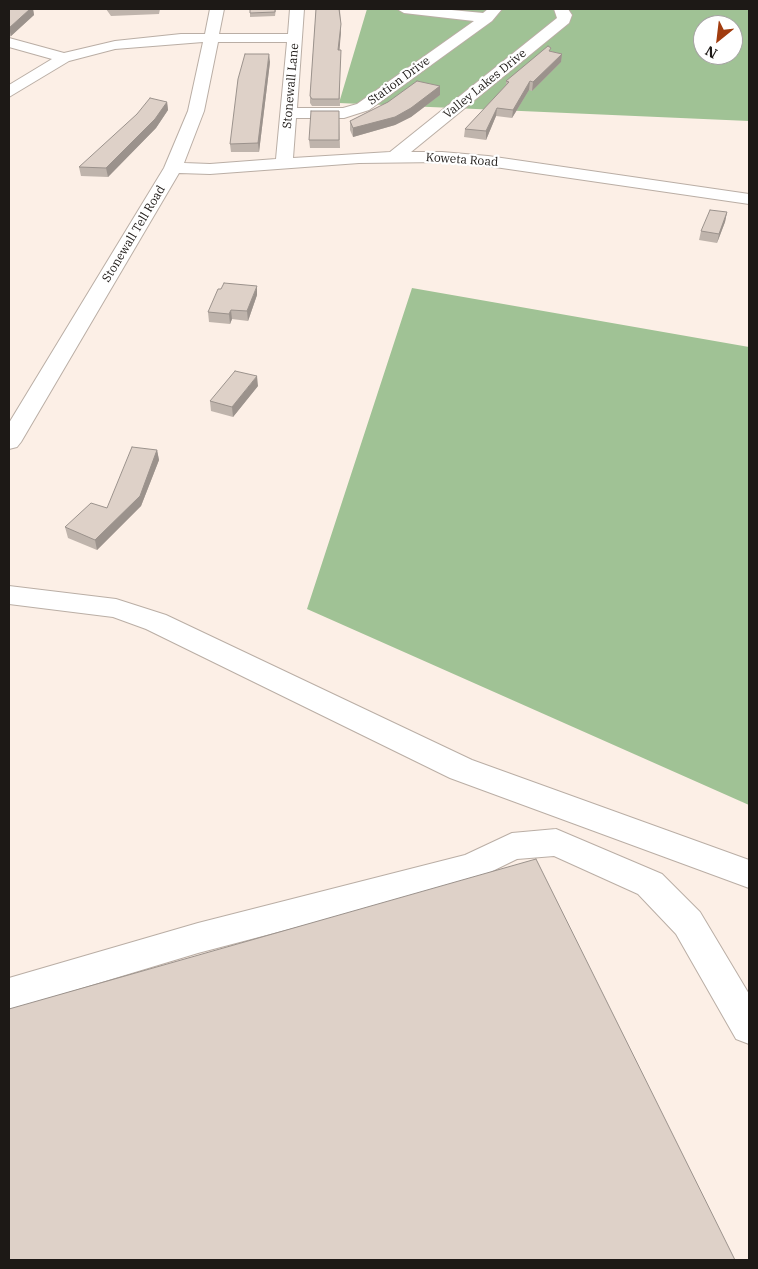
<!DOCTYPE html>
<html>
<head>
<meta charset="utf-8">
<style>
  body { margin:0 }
  #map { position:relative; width:758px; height:1269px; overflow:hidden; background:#fcefe6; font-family:"IBM Plex Serif",serif }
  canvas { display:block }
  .frame { position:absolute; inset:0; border:10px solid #1d1916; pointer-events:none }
  .north { position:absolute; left:693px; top:15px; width:50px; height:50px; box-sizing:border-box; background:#fff; border:1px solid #a5a3a2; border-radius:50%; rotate:209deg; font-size:14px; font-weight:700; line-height:20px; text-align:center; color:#1d1916 }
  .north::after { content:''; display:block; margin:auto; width:18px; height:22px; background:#a13c0f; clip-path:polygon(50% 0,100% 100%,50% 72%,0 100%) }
</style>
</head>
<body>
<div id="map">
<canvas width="758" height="1269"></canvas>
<div class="frame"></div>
<div class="north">N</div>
</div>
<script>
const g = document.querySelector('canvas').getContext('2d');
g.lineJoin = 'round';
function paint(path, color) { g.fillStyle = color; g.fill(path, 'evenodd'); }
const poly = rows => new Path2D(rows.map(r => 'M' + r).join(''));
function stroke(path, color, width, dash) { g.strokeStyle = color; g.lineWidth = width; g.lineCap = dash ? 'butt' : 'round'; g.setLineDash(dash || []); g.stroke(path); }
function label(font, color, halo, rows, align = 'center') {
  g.font = font + ' "IBM Plex Serif",serif'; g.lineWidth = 4.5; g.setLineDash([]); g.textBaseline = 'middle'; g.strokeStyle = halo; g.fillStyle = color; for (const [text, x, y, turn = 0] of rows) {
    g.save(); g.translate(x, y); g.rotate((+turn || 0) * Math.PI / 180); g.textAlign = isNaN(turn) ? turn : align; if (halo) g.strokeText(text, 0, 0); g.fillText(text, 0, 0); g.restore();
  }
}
paint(poly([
  [367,9,749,9,749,121,339,103],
  [703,25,733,25,733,55,703,55],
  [412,288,749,347,749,805,307,609]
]), '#a0c295');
const minor = poly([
  [210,9,224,9,219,34,288,34,290,9,304,9,297,108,343,108,357,104,474,21,404,13,397,9,441,9,483,13,488,9,502,9,492,21,369,110,344,118,296,118,293,158,390,152,557,18,554,9,568,9,572,15,569,23,411,152,442,152,488,156,749,194,749,204,488,166,442,162,359,163,210,174,179,173,21,442,17,447,9,449,9,423,164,168,188,111,203,42,115,49,69,61,9,97,9,85,52,59,9,47,9,38,64,53,115,41,181,34,205,34,210,9],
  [218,42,287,42,276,159,210,164,184,163,204,111,218,42],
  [9,586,116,599,166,615,472,760,749,860,749,888,450,778,146,629,113,617,9,604,9,586],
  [556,829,662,874,700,912,749,994,749,1044,736,1039,676,934,638,894,554,856,517,859,472,881,198,953,9,1010,9,978,198,923,465,855,512,833,556,829]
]);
stroke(minor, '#baaea5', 2);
paint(minor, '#fff');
paint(poly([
  [9,9,33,9,34,15,11,36,9,37],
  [106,9,160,9,159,14,111,16],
  [276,9,275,16,250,17,250,13],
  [316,9,340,9,341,31,339,50,340,106,312,106,310,103,310,96],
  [550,51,562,54,561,62,532,91,529,90,512,118,496,116,486,140,464,137,465,129,506,85,506,81],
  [270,62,259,152,231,152,230,144],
  [440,86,440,95,411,117,395,125,353,137,350,130,350,121],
  [167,102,168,110,156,128,108,177,81,176,79,167],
  [339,111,340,148,310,148,309,140],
  [727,212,725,222,717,243,699,240,701,231],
  [257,295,248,321,232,319,230,324,209,322,208,312],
  [258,386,233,417,211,411,210,401],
  [157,450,159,460,141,506,97,550,68,538,65,527,107,508]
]), '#bfb4ac');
paint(poly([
  [30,9,33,9,34,15,11,36,9,28],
  [341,24,341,31,339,57,338,50],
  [269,54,270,62,259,152,258,143],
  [562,54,561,62,532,91,533,82],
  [530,81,529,90,512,118,513,110],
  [440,86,440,95,411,117,395,125,353,137,353,128],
  [167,102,168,110,156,128,108,177,106,168],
  [497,108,496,116,486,140,486,131],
  [727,212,725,222,717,243,719,234],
  [257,286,257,295,248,321,247,311],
  [231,310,232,319,230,324,229,314],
  [257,376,258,386,233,417,232,407],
  [157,450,159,460,141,506,97,550,95,540]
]), '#9b928c');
const building = poly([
  [9,9,30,9,9,28,9,9],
  [250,9,275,9,275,12,250,13,250,9],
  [316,9,339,9,341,24,338,50,341,50,339,99,312,99,310,96,316,9],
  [548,46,551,48,549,51,562,54,533,82,530,81,513,110,497,108,486,131,465,129,509,82,506,81,548,46],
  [245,54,269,54,258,143,230,144,238,79,245,54],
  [417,81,440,86,411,108,395,117,353,128,350,121,388,102,417,81],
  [150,98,167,102,155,119,106,168,79,167,137,114,150,98],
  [311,111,339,111,339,140,309,140,311,111],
  [710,210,727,212,719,234,701,231,710,210],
  [224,283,257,286,247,311,231,310,229,314,208,312,218,289,221,289,224,283],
  [235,371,257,376,232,407,210,401,235,371],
  [132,447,157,450,140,496,95,540,65,527,91,503,107,508,132,447],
  [536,859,735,1260,9,1260,9,1009,536,859]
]);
paint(building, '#ded1c8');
stroke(building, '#9b928c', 1);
label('12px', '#1d1916', '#fff', [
  ["Station Drive",399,81,-36],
  ["Valley Lakes Drive",485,84,-39],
  ["Stonewall Lane",291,86,-85],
  ["Koweta Road",462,160,4],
  ["Stonewall Tell Road",134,234,-59]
]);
</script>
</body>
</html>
